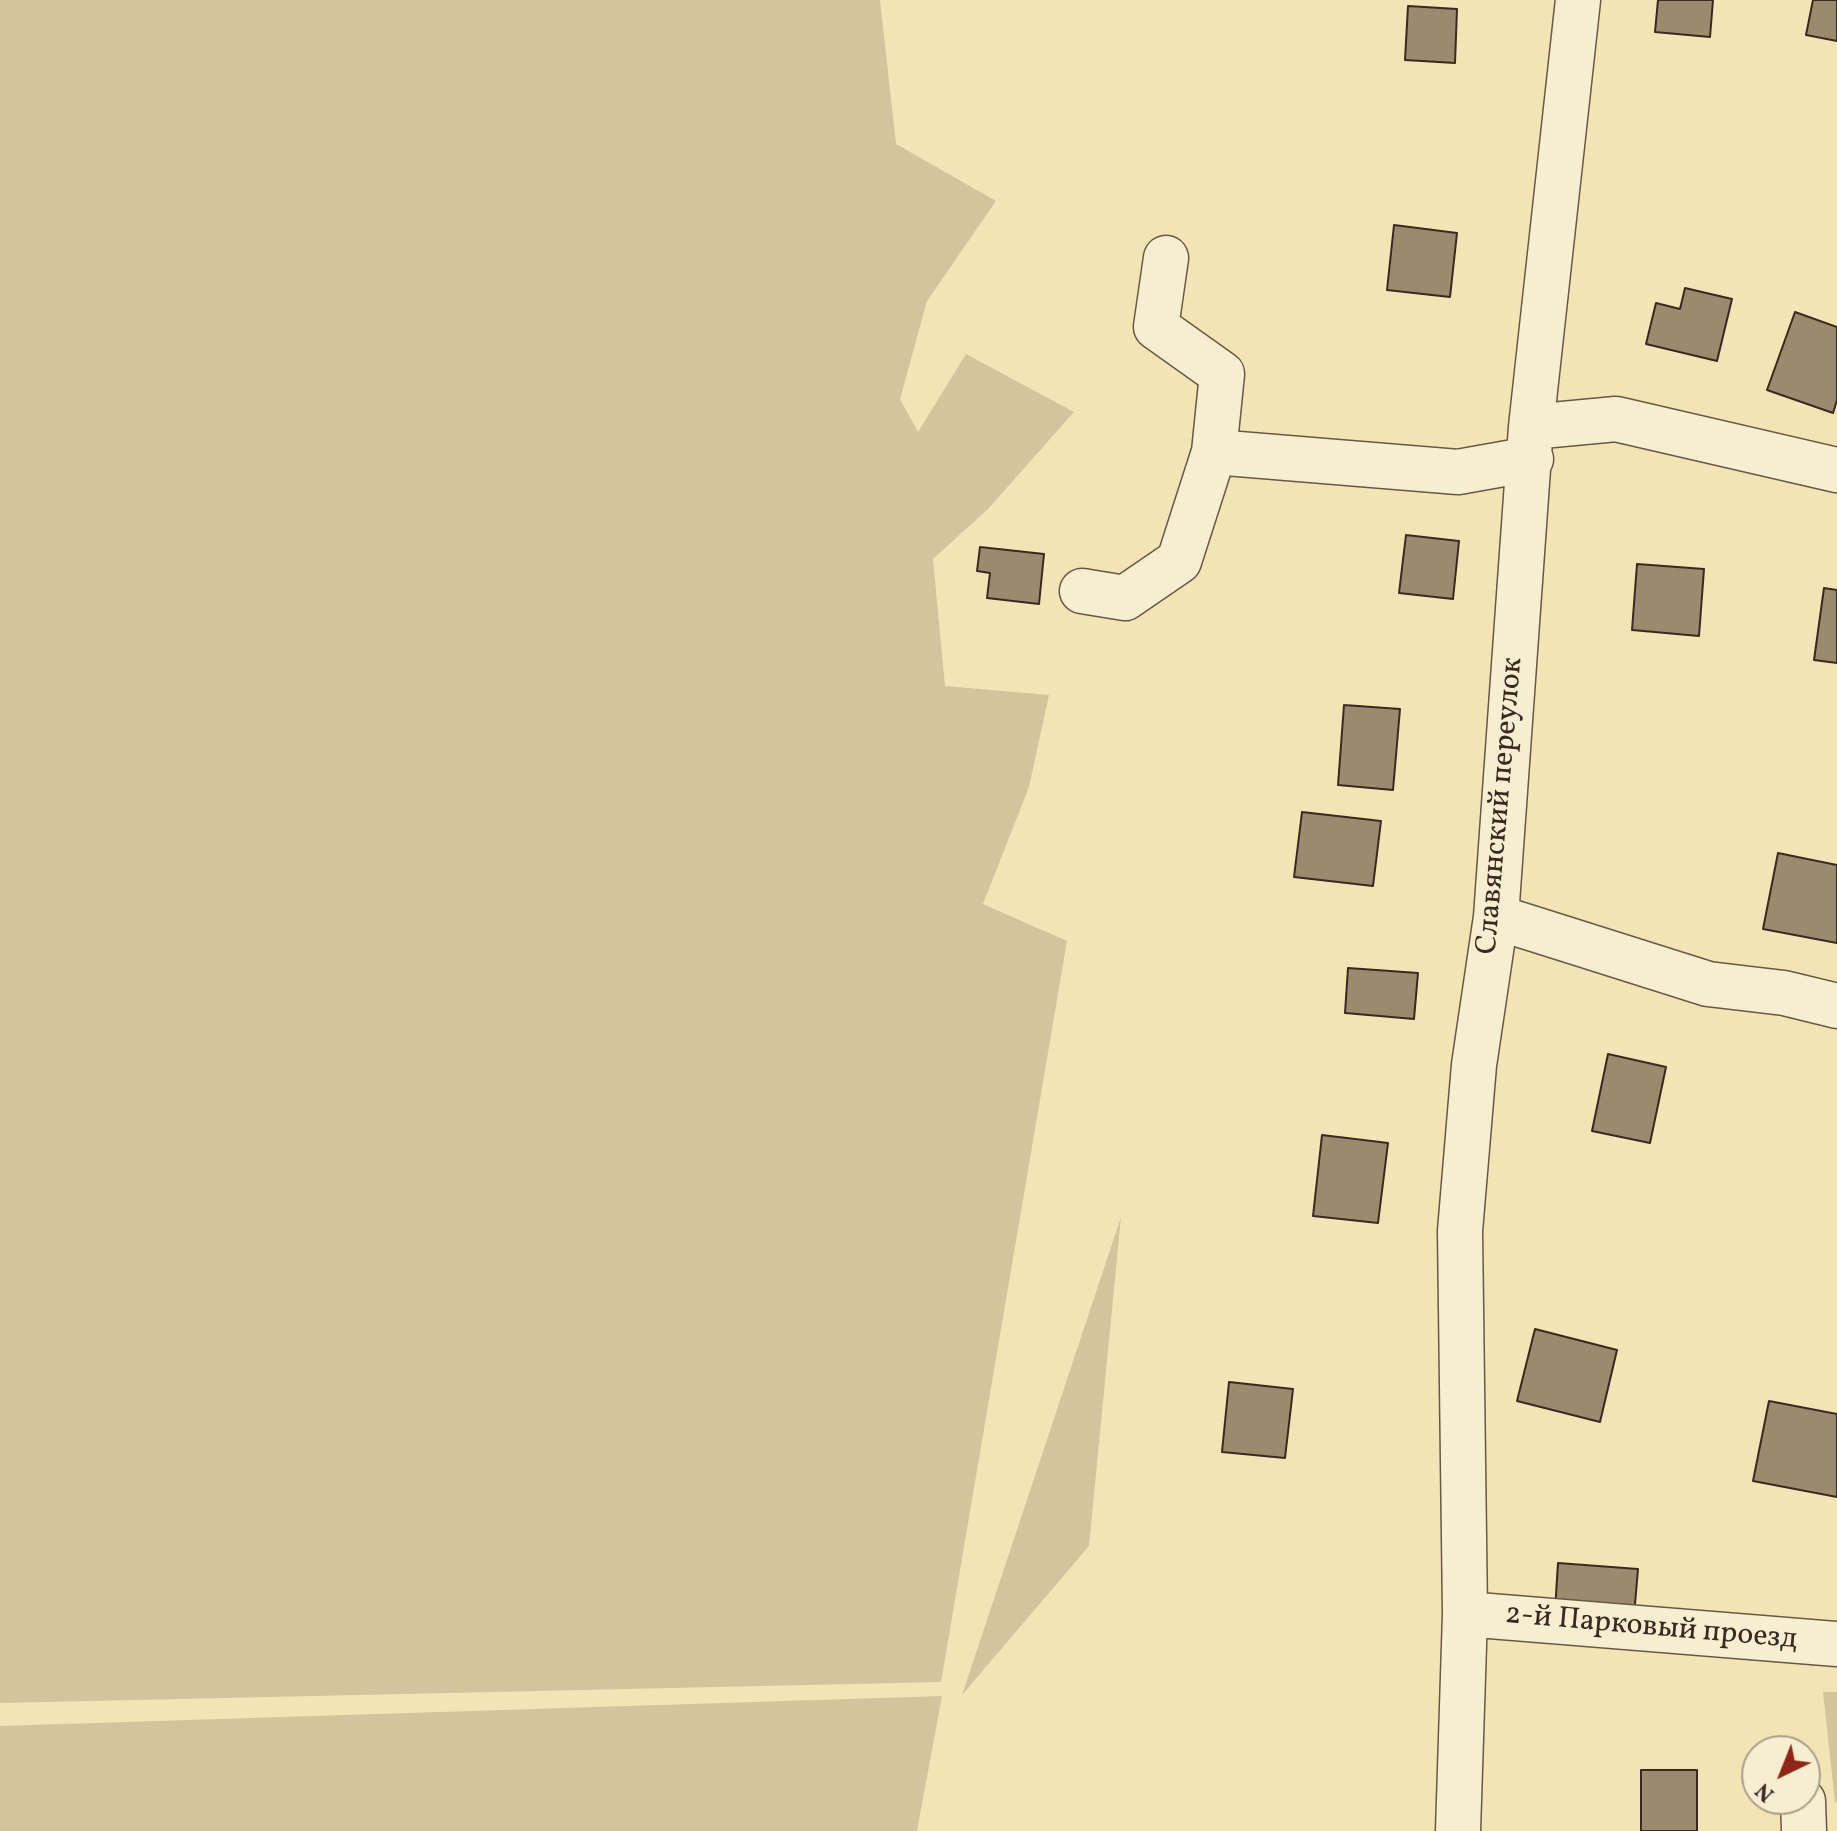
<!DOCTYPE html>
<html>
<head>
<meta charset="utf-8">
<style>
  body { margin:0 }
  #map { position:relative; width:1837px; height:1831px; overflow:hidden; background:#f3e4b6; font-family:Vollkorn,serif }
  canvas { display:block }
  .north { position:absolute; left:1741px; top:1735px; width:80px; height:80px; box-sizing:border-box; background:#f7edd0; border:2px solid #ab9f8a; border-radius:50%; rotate:223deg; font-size:22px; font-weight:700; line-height:32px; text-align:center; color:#3a2921 }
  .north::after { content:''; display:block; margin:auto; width:28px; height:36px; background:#8f2418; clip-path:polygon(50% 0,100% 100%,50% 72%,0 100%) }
</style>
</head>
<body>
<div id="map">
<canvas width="1837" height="1831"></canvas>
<div class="north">N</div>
</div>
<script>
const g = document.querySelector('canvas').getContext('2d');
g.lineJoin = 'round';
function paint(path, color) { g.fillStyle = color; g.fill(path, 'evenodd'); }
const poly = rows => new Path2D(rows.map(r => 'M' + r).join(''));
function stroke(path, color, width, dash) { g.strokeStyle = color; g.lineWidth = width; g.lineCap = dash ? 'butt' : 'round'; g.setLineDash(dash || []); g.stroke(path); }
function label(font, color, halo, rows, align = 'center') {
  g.font = font + ' Vollkorn,serif'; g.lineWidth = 6; g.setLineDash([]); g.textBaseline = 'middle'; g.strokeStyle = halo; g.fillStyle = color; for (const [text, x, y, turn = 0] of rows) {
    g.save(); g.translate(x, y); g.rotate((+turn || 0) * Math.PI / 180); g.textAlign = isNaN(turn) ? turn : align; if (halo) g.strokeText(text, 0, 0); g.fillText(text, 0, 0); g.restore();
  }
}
paint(poly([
  [0,0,880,0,896,144,996,201,927,301,900,399,918,432,966,354,1074,412,988,509,933,559,945,686,1049,695,1029,787,983,904,1067,941,941,1682,0,1703],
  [1121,1217,1089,1546,962,1695],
  [1823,1692,1837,1692,1837,1803,1835,1802],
  [942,1696,917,1831,0,1831,0,1726]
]), '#d4c49d');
const building = poly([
  [1658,0,1713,0,1710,37,1655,32,1658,0],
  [1813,0,1837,0,1837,41,1806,35,1813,0],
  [1408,6,1457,9,1455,63,1405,60,1408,6],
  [1394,225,1457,233,1450,297,1387,290,1394,225],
  [1685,288,1732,299,1717,361,1646,344,1656,303,1680,309,1685,288],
  [1795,312,1837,327,1837,400,1833,413,1767,390,1795,312],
  [1406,535,1459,541,1453,599,1399,593,1406,535],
  [980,547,1044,554,1039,604,987,598,990,573,977,571,980,547],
  [1637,564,1704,569,1699,636,1632,630,1637,564],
  [1824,588,1837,590,1837,663,1814,660,1824,588],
  [1344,705,1400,709,1393,790,1338,785,1344,705],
  [1302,812,1381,821,1373,886,1294,877,1302,812],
  [1778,853,1837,865,1837,943,1763,929,1778,853],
  [1348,968,1418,973,1414,1019,1345,1013,1348,968],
  [1608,1054,1666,1067,1650,1143,1592,1131,1608,1054],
  [1322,1135,1388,1143,1378,1223,1313,1216,1322,1135],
  [1535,1329,1617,1350,1600,1422,1517,1401,1535,1329],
  [1229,1382,1293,1389,1285,1458,1222,1452,1229,1382],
  [1769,1401,1837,1414,1837,1497,1753,1481,1769,1401],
  [1558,1563,1638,1569,1634,1616,1555,1610,1558,1563],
  [1641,1770,1697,1770,1697,1831,1641,1831,1641,1770]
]);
paint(building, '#9a8a6e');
stroke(building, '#3a2921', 2);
const minor = poly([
  [1531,427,1616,419,1837,470],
  [1214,452,1458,472,1531,459],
  [1082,591,1125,598,1179,561,1214,452,1222,374,1156,327,1166,258],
  [1496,917,1708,984,1784,993,1837,1006],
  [1465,1614,1837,1644],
  [1803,1801,1804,1831],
  [1458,1831,1465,1614,1460,1231,1474,1065,1496,917,1531,427,1578,0]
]);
stroke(minor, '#685846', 47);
stroke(minor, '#f7edd0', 44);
label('30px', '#3a2921', '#f7edd0', [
  ["Славянский переулок",1502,806,-85],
  ["2-й Парковый проезд",1651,1629,5]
]);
</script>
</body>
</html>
